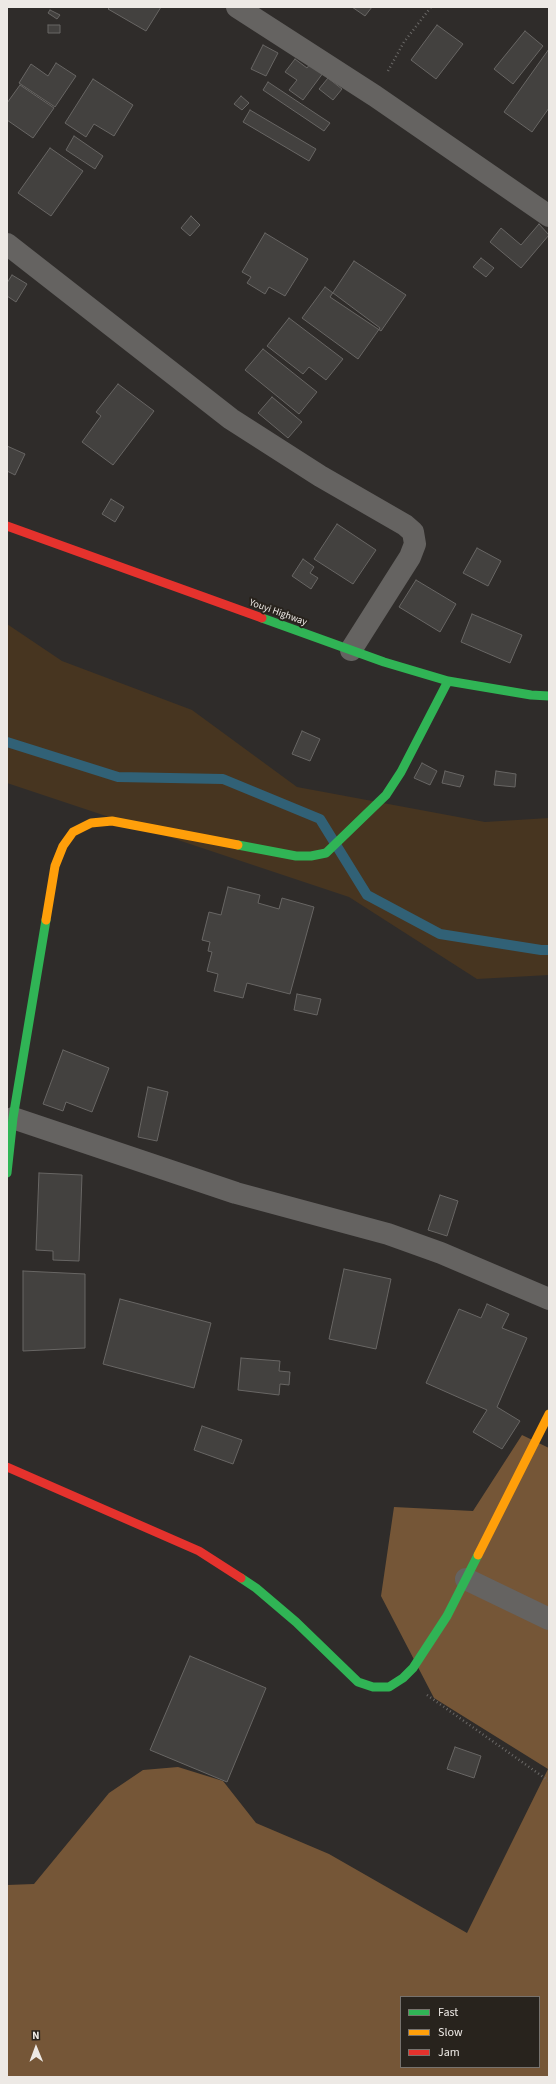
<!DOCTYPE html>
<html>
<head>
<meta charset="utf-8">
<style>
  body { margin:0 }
  #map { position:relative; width:556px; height:2084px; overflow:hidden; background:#2f2c2a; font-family:"Source Sans 3",sans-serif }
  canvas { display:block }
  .frame { position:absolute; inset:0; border:8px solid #ede9e5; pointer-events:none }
  .legend { position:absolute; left:400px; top:1996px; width:140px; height:72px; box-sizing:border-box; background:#28231d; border:1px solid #77726d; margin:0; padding:5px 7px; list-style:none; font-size:12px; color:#ede9e5 }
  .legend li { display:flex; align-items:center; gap:8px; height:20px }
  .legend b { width:20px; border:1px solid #77726d }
  .north { position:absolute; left:16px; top:2028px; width:40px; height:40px; -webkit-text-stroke:3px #28231d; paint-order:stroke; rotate:359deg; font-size:11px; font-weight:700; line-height:16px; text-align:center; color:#ede9e5 }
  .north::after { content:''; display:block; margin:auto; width:14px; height:18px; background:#ede9e5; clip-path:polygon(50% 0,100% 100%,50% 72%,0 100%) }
</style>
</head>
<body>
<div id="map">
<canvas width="556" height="2084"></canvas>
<div class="frame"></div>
<ul class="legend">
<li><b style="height:5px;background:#30b455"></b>Fast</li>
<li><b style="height:5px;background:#ff9f0a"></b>Slow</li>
<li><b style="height:5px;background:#e5322d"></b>Jam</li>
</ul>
<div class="north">N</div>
</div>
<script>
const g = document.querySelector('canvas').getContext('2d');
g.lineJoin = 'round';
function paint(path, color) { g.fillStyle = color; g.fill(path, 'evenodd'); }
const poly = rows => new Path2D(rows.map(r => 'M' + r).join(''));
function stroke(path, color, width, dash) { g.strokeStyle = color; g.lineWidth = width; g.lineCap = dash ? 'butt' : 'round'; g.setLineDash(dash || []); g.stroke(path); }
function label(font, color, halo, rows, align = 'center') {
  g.font = font + ' "Source Sans 3",sans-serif'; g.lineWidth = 4; g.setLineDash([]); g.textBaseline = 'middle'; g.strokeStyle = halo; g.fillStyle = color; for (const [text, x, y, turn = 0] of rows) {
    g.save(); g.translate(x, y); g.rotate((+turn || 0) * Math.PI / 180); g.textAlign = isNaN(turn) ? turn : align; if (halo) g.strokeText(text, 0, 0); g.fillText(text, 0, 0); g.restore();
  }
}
paint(poly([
  [7,624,62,661,192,710,297,787,485,822,549,818,549,975,477,979,349,897,7,783]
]), '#473520');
paint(poly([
  [522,1435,549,1448,549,2077,7,2077,7,1885,34,1884,109,1793,143,1770,178,1767,223,1781,256,1823,329,1854,467,1933,548,1769,434,1698,381,1596,394,1507,473,1511],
  [401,1997,539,1997,539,2067,401,2067]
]), '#755637');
stroke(poly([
  [7,742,118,777,223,779,320,819,367,895,440,934,541,950,549,950]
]), '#316176', 10);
const building = poly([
  [110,7,161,7,146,31,108,9,110,7],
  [352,7,372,7,365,16,352,7],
  [50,10,60,15,57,19,48,13,50,10],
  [48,25,60,25,60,33,48,33,48,25],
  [437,25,463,44,436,79,411,60,437,25],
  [525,31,543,46,513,84,494,69,525,31],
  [263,45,278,53,266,76,251,69,263,45],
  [549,49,549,108,532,132,504,112,549,49],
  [295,59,307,68,310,64,323,73,303,100,289,90,297,80,285,72,295,59],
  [56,63,76,76,55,107,19,83,31,64,48,76,56,63],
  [328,78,342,89,333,100,319,89,328,78],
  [93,79,133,105,114,136,94,124,86,137,65,123,93,79],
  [268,82,330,123,324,131,263,90,268,82],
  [20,85,54,108,33,138,7,120,7,103,20,85],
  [241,96,249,103,242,110,234,104,241,96],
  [250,110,316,149,309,161,243,122,250,110],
  [74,136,103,156,95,169,66,150,74,136],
  [50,148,83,171,51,216,18,193,50,148],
  [191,216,200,225,190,236,181,228,191,216],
  [539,224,549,235,521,268,490,242,501,228,521,245,539,224],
  [265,233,308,259,285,296,269,287,265,294,247,283,251,277,242,272,265,233],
  [481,258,494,268,486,277,473,267,481,258],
  [354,261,406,295,381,331,330,297,354,261],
  [12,275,27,284,16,302,7,296,7,283,12,275],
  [325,287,380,328,358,359,302,318,325,287],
  [289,318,343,359,326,380,309,367,303,374,267,346,289,318],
  [263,349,317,392,299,414,245,370,263,349],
  [118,384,154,411,113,465,82,442,101,416,96,412,118,384],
  [272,397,302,422,288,438,258,413,272,397],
  [7,446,25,454,15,475,7,471,7,446],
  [111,499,124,507,115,522,102,514,111,499],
  [337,524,376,550,353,584,314,559,337,524],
  [477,548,501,561,488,586,463,573,477,548],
  [303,559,314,567,310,573,318,578,311,589,292,576,303,559],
  [416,580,456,604,440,632,399,607,416,580],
  [472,614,522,635,510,663,461,642,472,614],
  [302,731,320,739,310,761,292,754,302,731],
  [422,763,437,771,430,785,414,778,422,763],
  [445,771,464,776,460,787,442,783,445,771],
  [496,771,516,774,515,787,494,785,496,771],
  [228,887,260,895,258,903,279,909,282,898,314,907,290,994,247,983,243,998,214,991,218,974,207,971,212,952,208,951,210,942,202,940,209,912,221,915,228,887],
  [297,994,321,999,317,1015,294,1010,297,994],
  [63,1050,109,1068,92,1112,66,1102,63,1111,43,1104,63,1050],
  [148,1087,168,1092,157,1141,138,1137,148,1087],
  [39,1173,82,1175,79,1261,53,1260,53,1251,36,1250,39,1173],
  [440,1195,458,1201,447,1236,428,1230,440,1195],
  [344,1269,391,1279,376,1349,329,1339,344,1269],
  [23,1271,85,1274,85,1348,23,1351,23,1271],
  [120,1299,211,1323,194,1388,103,1364,120,1299],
  [487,1304,509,1314,502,1328,527,1338,497,1407,520,1421,502,1449,473,1432,487,1410,426,1383,459,1309,481,1318,487,1304],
  [241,1358,280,1361,279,1371,290,1372,289,1385,280,1384,279,1395,238,1390,241,1358],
  [202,1426,242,1440,233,1464,194,1450,202,1426],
  [190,1656,266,1688,227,1782,150,1750,190,1656],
  [455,1747,481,1756,474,1778,447,1769,455,1747]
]);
paint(building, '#43413f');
stroke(building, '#686664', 1);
stroke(poly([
  [388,71,404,42,431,7],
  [427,1695,549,1781]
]), '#6b6967', 2.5, [1, 3]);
stroke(poly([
  [237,7,375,96,549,216],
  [7,244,231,419,320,476,405,525,413,532,415,544,410,557,351,650],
  [13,1118,236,1193,388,1234,441,1253,549,1299],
  [466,1579,549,1619]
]), '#656361', 22);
stroke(poly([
  [262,618,384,662,448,681,531,695,549,696],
  [238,845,296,856,311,856,326,853,386,795,401,772,448,681],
  [7,1173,13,1118,46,920],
  [241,1578,256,1588,296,1622,358,1682,373,1687,389,1687,403,1678,413,1668,447,1616,478,1555]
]), '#30b455', 9);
stroke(poly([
  [46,920,55,866,63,846,73,832,91,823,112,821,238,845],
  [478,1555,549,1414]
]), '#ff9f0a', 9);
stroke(poly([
  [7,526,262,618],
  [7,1467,199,1551,241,1578]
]), '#e5322d', 9);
label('10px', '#ede9e5', '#28231d', [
  ["Youyi Highway",278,613,20]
]);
</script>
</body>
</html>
